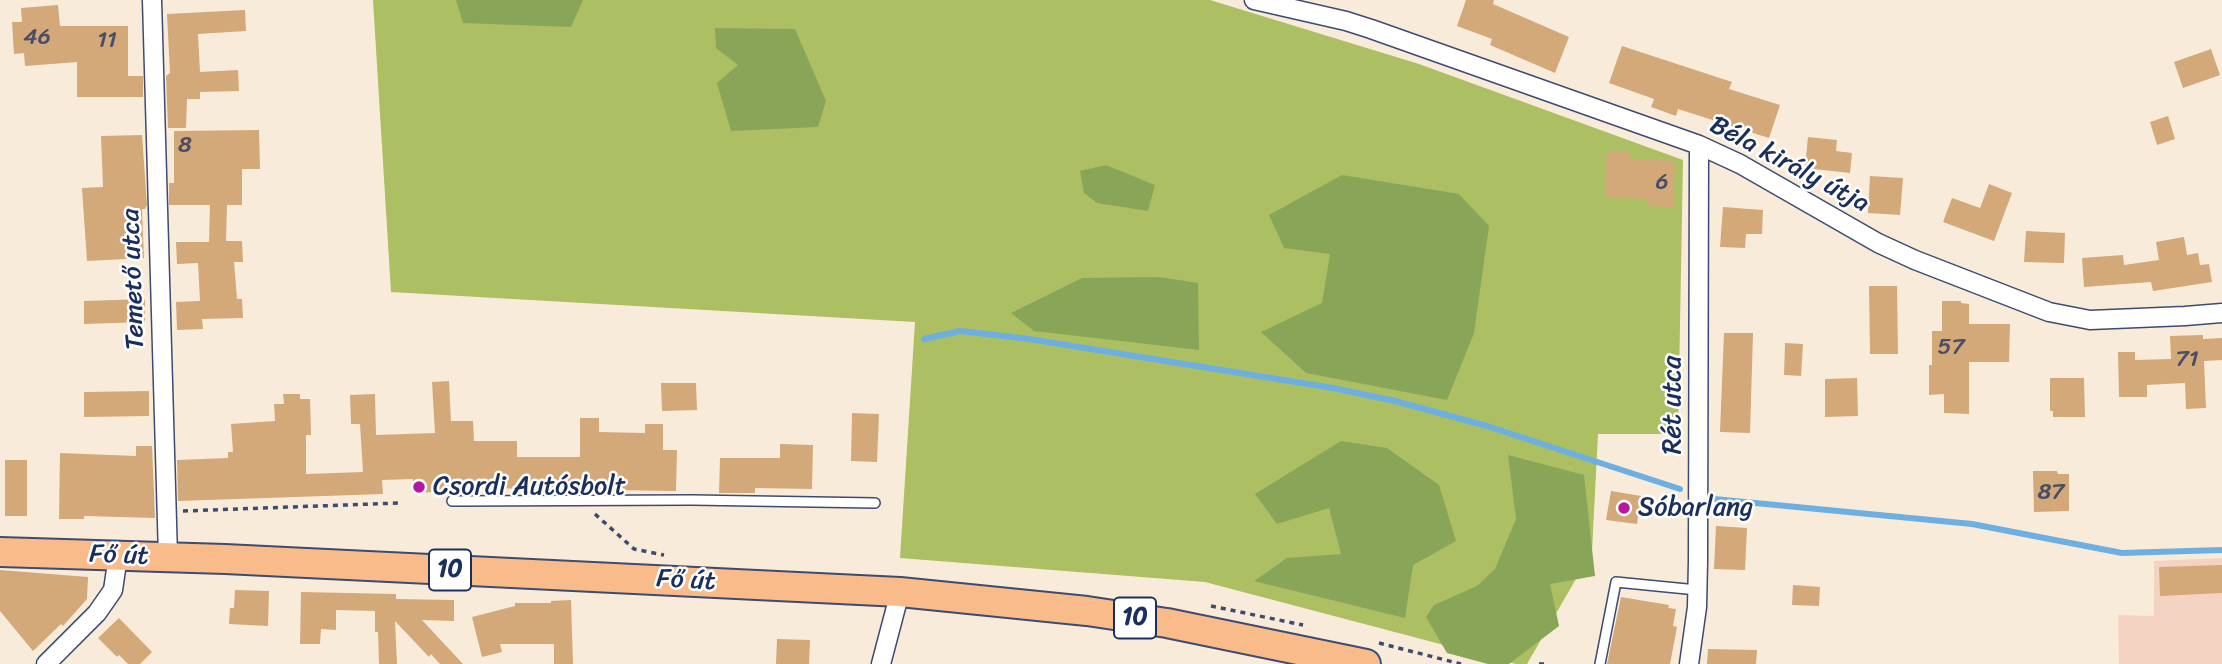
<!DOCTYPE html>
<html>
<head>
<meta charset="utf-8">
<style>
  body { margin:0 }
  canvas { display:block; background:#f9ebda }
</style>
</head>
<body>
<canvas width="2222" height="664"></canvas>
<script>
const g = document.querySelector('canvas').getContext('2d');
g.lineJoin = 'round';
function paint(path, color) { g.fillStyle = color; g.fill(path, 'evenodd'); }
const poly = rows => new Path2D(rows.map(r => 'M' + r).join(''));
function stroke(path, color, width, dash) { g.strokeStyle = color; g.lineWidth = width; g.lineCap = dash ? 'butt' : 'round'; g.setLineDash(dash || []); g.stroke(path); }
function label(font, color, halo, rows, align = 'center') {
  g.font = font + ' Sriracha,sans-serif'; g.lineWidth = 5; g.setLineDash([]); g.textBaseline = 'middle'; g.strokeStyle = halo; g.fillStyle = color; for (const [text, x, y, turn = 0] of rows) {
    g.save(); g.translate(x, y); g.rotate((+turn || 0) * Math.PI / 180); g.textAlign = isNaN(turn) ? turn : align; if (halo) g.strokeText(text, 0, 0); g.fillText(text, 0, 0); g.restore();
  }
}
paint(poly([
  [2222,558,2222,664,2119,664,2118,615,2154,616,2154,561]
]), '#f5d3c2');
paint(poly([
  [373,0,1210,0,1419,64,1683,160,1678,434,1598,434,1592,551,1527,664,1516,664,1205,582,900,558,915,322,391,292]
]), '#acbf62');
paint(poly([
  [456,0,583,0,571,27,463,23],
  [715,28,795,29,826,101,818,127,731,131,717,83,738,65,716,48],
  [1106,165,1155,185,1148,211,1097,203,1084,193,1080,171],
  [1342,175,1459,194,1489,226,1474,333,1447,400,1306,373,1261,332,1322,303,1330,254,1284,248,1269,215],
  [1159,277,1198,283,1199,350,1034,331,1011,313,1082,278],
  [1341,441,1387,448,1439,485,1456,541,1413,565,1405,618,1254,581,1287,558,1341,554,1329,508,1277,524,1255,494],
  [1508,455,1584,475,1595,576,1550,584,1559,626,1509,664,1488,664,1447,653,1426,617,1434,605,1477,586,1495,569,1516,519]
]), '#89a658');
stroke(poly([
  [924,339,960,331,1029,339,1333,388,1395,401,1487,426,1680,489],
  [1714,499,1972,524,2122,553,2222,550]
]), '#6eafe2', 6);
paint(poly([
  [1466,0,1494,0,1493,4,1569,37,1555,73,1490,45,1492,39,1457,26],
  [58,5,60,26,128,26,128,76,143,76,143,97,77,97,77,62,25,66,24,53,14,54,12,22,22,22,21,8],
  [245,10,246,31,198,34,200,72,238,70,239,91,200,92,200,99,187,99,186,128,168,128,166,76,170,73,167,14],
  [1622,46,1732,82,1729,89,1780,105,1769,138,1678,109,1676,116,1651,107,1654,99,1609,83],
  [2211,49,2220,75,2183,88,2174,62],
  [2168,116,2175,139,2157,145,2150,122],
  [259,130,260,169,242,169,242,205,227,205,226,241,242,241,243,262,234,262,237,299,242,299,243,318,202,319,203,329,177,330,176,302,200,301,198,263,177,264,176,242,209,242,210,205,169,205,169,183,174,183,174,131],
  [142,135,147,205,145,209,142,209,144,258,87,261,82,188,103,187,101,136],
  [1808,137,1837,140,1836,151,1852,153,1850,173,1805,168],
  [1607,151,1630,151,1630,159,1675,161,1673,207,1648,206,1649,199,1605,197],
  [1870,176,1903,178,1900,215,1868,213],
  [1989,184,2012,193,1994,241,1943,222,1952,198,1980,208],
  [1723,207,1763,210,1762,234,1746,234,1745,248,1720,247],
  [2026,231,2065,233,2064,263,2024,262],
  [2184,237,2187,255,2198,253,2200,265,2209,264,2212,282,2153,291,2151,282,2084,287,2082,258,2123,255,2124,265,2159,260,2156,242],
  [1869,286,1897,286,1898,354,1870,354],
  [145,299,145,322,84,324,84,301],
  [1942,301,1961,301,1961,303,1969,304,1969,324,2010,324,2009,362,1969,362,1969,414,1944,413,1944,394,1929,395,1929,365,1932,365,1932,331,1942,331],
  [1724,333,1753,333,1750,433,1720,432],
  [2203,335,2203,339,2222,338,2222,360,2204,361,2206,408,2186,409,2185,383,2147,385,2147,397,2119,397,2118,352,2135,352,2135,360,2171,359,2170,336],
  [1785,343,1803,344,1801,376,1784,375],
  [1857,378,1858,416,1825,417,1825,379],
  [2050,378,2084,378,2085,417,2053,417,2053,411,2050,411],
  [449,381,451,421,473,421,474,441,517,441,517,457,580,457,580,418,599,418,599,432,645,433,645,424,663,424,663,450,677,450,676,491,476,488,476,490,413,493,413,479,382,480,383,494,178,501,177,460,228,458,228,452,233,452,231,424,275,421,274,404,284,404,283,394,300,394,300,399,310,399,311,435,306,435,306,474,363,472,360,424,351,424,350,395,375,394,376,435,435,433,432,382],
  [661,383,696,383,697,410,662,411],
  [149,391,149,416,84,417,84,392],
  [852,413,879,414,877,462,851,461],
  [780,444,813,445,812,489,755,488,755,493,719,493,720,458,780,458],
  [136,446,152,446,155,518,84,516,84,519,59,519,60,453,136,456],
  [5,460,27,460,27,516,5,516],
  [2033,471,2057,471,2058,474,2069,474,2069,511,2034,512],
  [1611,491,1641,496,1637,524,1606,520],
  [1716,526,1747,528,1745,570,1714,569],
  [2222,565,2222,593,2160,596,2159,567],
  [0,570,88,577,87,599,63,626,61,624,33,651,0,611],
  [1793,585,1820,587,1819,606,1792,605],
  [235,590,269,591,268,626,229,624,230,608,234,608],
  [301,592,396,594,396,599,454,600,454,621,422,620,463,664,440,664,431,654,429,657,395,621,397,664,379,664,378,632,375,632,375,611,336,610,336,630,321,629,320,644,300,644],
  [1621,597,1669,605,1668,608,1676,609,1673,626,1677,627,1670,664,1607,664],
  [571,600,573,664,554,664,554,644,500,644,502,652,482,657,472,617,515,606,515,603,551,603,551,601],
  [119,618,152,652,140,664,128,664,119,655,117,657,98,638],
  [777,639,810,640,809,664,776,664],
  [1708,649,1757,650,1756,664,1707,664]
]), '#d3a979');
const service = poly([
  [452,501,692,500,875,503],
  [1600,664,1616,582,1697,590]
]);
const minor = poly([
  [152,0,168,557],
  [1254,0,1346,21,1371,29,1699,145,1740,164,1878,243,1915,260,2049,312,2090,320,2185,316,2222,313],
  [46,664,97,613,113,590,118,556],
  [881,664,900,592],
  [1689,664,1697,607,1698,562,1699,145]
]);
const primary = poly([
  [0,552,225,559,900,592,1087,611,1167,623,1366,664]
]);
stroke(service, '#3c4b71', 12);
stroke(minor, '#3c4b71', 21);
stroke(primary, '#3c4b71', 32);
stroke(poly([
  [183,511,399,503],
  [595,514,634,549,664,555],
  [1211,606,1303,625],
  [1379,643,1461,664],
  [1539,664,1545,664]
]), '#3c4b71', 3.5, [5, 5]);
stroke(service, '#fff', 9);
stroke(minor, '#fff', 18);
stroke(primary, '#fabb8b', 28);
for (const [x, y, r, color] of [
  [419,487,7,"#b5179e"],
  [1624,508,7,"#b5179e"]
]) { const dot = new Path2D(); dot.arc(x, y, r, 0, 2 * Math.PI); g.fillStyle = color; g.fill(dot); stroke(dot, '#fff', 2.5); }
label('23px', '#494e65', null, [
  ["46",37,38],
  ["11",107,41],
  ["8",185,146],
  ["6",1662,183],
  ["57",1951,348],
  ["71",2187,360],
  ["87",2051,493]
]);
for (const [x, y, w] of [
  [450,570,42],
  [1135,618,42]
]) { const box = new Path2D(); box.roundRect(x - w / 2, y - 20.5, w, 41, 5); g.fillStyle = '#fff'; g.fill(box); stroke(box, '#1b2f5e', 2); }
label('bold 24px', '#1b2f5e', null, [
  ["10",450,570],
  ["10",1135,618]
]);
label('26px', '#1b2f5e', '#fff', [
  ["Béla király útja",1789,165,28],
  ["Temető utca",134,279,-92],
  ["Rét utca",1673,405,-90],
  ["Fő út",119,556,2],
  ["Fő út",686,581,3]
]);
label('26px', '#1b2f5e', '#fff', [
  ["Csordi Autósbolt",433,487],
  ["Sóbarlang",1638,508]
], 'left');
</script>
</body>
</html>
